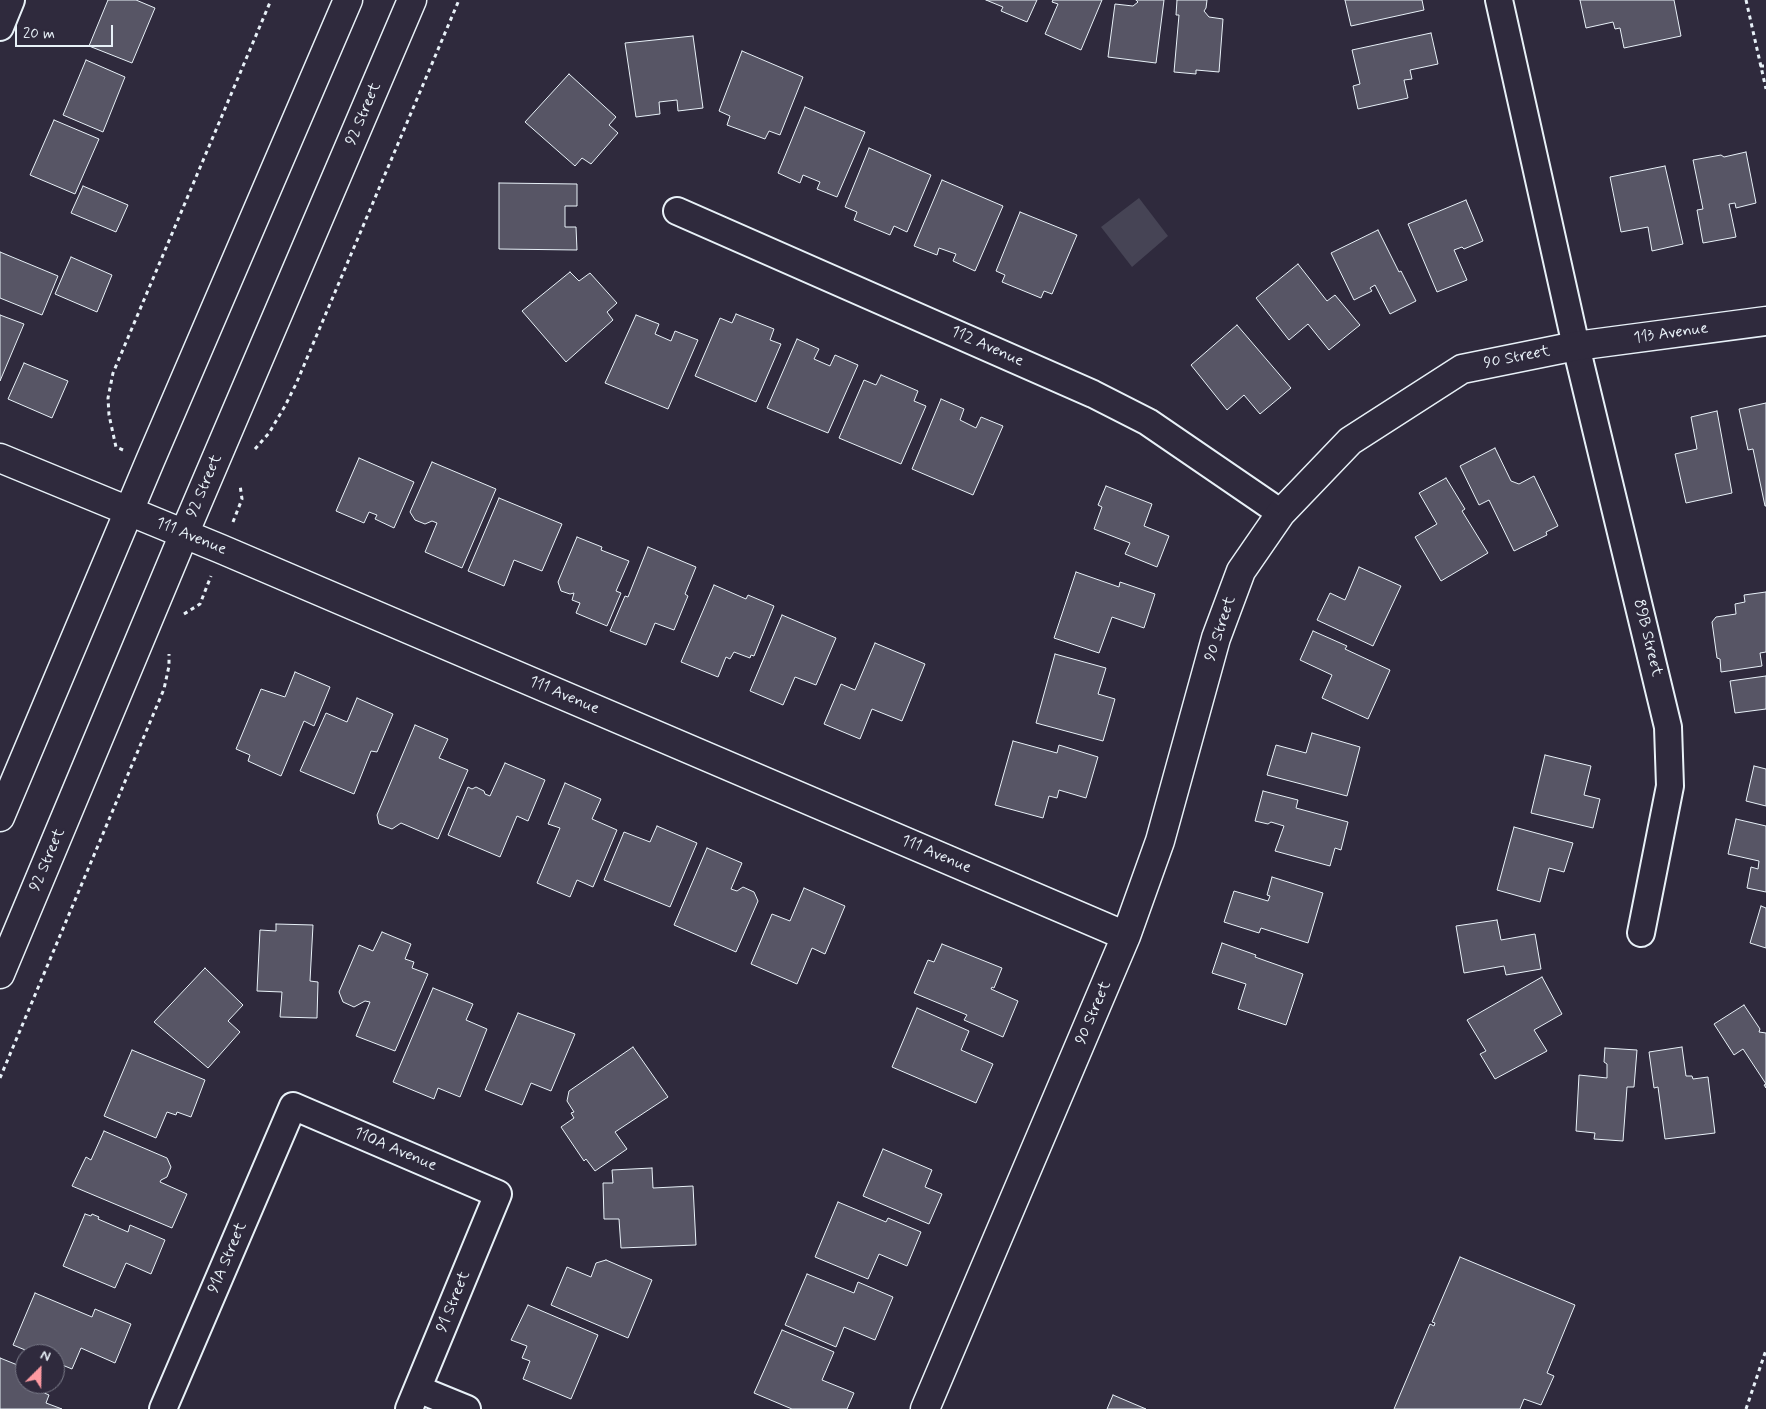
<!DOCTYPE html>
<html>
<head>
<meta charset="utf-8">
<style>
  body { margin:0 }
  #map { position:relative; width:1766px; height:1409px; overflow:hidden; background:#2f2a3d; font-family:Mynerve,sans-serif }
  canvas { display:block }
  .north { position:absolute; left:15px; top:1344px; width:50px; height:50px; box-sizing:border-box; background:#2f2a3d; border:1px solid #797a88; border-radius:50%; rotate:23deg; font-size:14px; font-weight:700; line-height:20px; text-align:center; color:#e8f1f8 }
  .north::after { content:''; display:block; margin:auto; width:18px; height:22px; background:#ff9aa2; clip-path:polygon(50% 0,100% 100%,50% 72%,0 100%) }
  .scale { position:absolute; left:15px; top:25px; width:98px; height:22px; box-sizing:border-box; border:2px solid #e8f1f8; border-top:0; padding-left:6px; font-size:15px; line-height:18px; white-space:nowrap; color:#e8f1f8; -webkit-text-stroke:4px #2f2a3d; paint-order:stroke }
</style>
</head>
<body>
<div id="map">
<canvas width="1766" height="1409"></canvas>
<div class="north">N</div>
<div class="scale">20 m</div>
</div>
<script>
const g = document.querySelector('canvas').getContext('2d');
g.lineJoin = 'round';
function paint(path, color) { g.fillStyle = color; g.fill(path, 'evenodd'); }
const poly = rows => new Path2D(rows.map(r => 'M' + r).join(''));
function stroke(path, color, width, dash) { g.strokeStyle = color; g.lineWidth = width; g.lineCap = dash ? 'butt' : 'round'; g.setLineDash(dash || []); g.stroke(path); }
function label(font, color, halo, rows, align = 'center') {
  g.font = font + ' Mynerve,sans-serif'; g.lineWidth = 4.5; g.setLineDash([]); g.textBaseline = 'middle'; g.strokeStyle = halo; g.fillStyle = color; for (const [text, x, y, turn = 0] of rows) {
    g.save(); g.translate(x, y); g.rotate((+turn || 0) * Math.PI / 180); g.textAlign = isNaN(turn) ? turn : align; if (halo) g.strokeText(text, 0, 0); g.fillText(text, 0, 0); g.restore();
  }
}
paint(poly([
  [1139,198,1168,236,1132,267,1101,227]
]), '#464455');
const building = poly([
  [108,0,136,0,155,8,132,63,89,46,108,0],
  [986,0,1037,0,1027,22,1001,11,1003,7,986,0],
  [1053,0,1102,0,1081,50,1045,34,1058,4,1052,2,1053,0],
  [1136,0,1164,0,1156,63,1108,57,1115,4,1133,6,1138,2,1136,0],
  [1177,0,1207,0,1206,8,1204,11,1209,17,1223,19,1219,72,1196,70,1196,74,1174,72,1179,15,1176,15,1177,0],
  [1345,0,1422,0,1424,10,1351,26,1345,0],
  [1580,0,1674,0,1681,36,1624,48,1620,28,1615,29,1613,22,1586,28,1580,0],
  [1431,33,1438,64,1410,70,1412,79,1404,80,1408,98,1358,109,1353,86,1360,84,1352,50,1431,33],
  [693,36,703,108,678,111,677,100,659,102,660,114,636,117,625,43,693,36],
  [742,51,803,77,780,135,769,131,765,139,727,125,730,116,719,111,742,51],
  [86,60,125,77,103,132,63,115,86,60],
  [569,74,616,117,609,125,618,133,591,164,582,158,575,166,525,122,569,74],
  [805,107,865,132,837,197,817,189,820,182,803,175,800,183,778,173,805,107],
  [54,120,99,139,75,194,30,175,54,120],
  [869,148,931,175,907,232,894,226,890,235,854,220,857,212,845,207,869,148],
  [1746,152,1756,203,1736,208,1735,203,1729,204,1736,237,1703,243,1697,210,1703,209,1693,160,1721,155,1724,157,1746,152],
  [1665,166,1683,244,1652,251,1648,227,1621,232,1610,177,1665,166],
  [942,180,1003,206,975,271,953,261,956,254,939,248,937,255,914,246,942,180],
  [499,183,577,184,577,206,565,206,565,227,576,227,577,250,499,249,499,183],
  [83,186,128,205,116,232,71,213,83,186],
  [1466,200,1483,241,1464,249,1462,247,1454,250,1467,280,1437,292,1408,224,1466,200],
  [1020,212,1077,235,1052,294,1044,291,1041,298,1002,282,1005,275,996,271,1020,212],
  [1378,230,1399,272,1401,271,1416,301,1390,314,1375,285,1370,288,1372,291,1354,300,1331,253,1378,230],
  [0,252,58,276,42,315,0,298,0,252],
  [71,257,112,275,97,312,55,294,71,257],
  [1298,264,1327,301,1335,295,1360,325,1329,350,1308,324,1289,340,1256,298,1298,264],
  [570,272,579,281,590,273,617,303,607,312,613,320,566,362,522,311,570,272],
  [736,314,774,329,770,340,781,344,756,402,695,376,720,318,732,323,736,314],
  [0,315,24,324,0,381,0,315],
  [636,315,659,324,655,334,671,341,675,331,698,340,668,409,605,383,636,315],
  [1237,325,1291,388,1260,414,1244,395,1227,410,1191,365,1237,325],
  [797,339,819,349,814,359,830,366,835,355,858,365,828,433,767,408,797,339],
  [24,363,68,381,52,418,8,399,24,363],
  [881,375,918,391,914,401,926,406,901,464,839,438,864,380,876,385,881,375],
  [941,399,964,409,960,420,976,428,981,417,1003,426,973,495,912,469,941,399],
  [1766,403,1766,506,1765,506,1753,449,1748,450,1739,409,1766,403],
  [1717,411,1732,493,1686,503,1675,454,1697,449,1691,417,1717,411],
  [1495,448,1511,481,1519,484,1534,476,1558,526,1546,532,1547,535,1514,551,1489,500,1479,505,1460,466,1495,448],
  [359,458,414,482,394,528,375,519,377,515,369,512,364,523,336,511,359,458],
  [432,462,496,489,462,568,425,552,437,523,432,521,425,524,415,520,410,512,432,462],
  [1446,478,1465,509,1462,511,1488,553,1441,581,1415,537,1437,524,1419,493,1446,478],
  [1106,486,1152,504,1144,526,1169,536,1157,567,1125,554,1130,543,1094,529,1102,507,1098,505,1106,486],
  [499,498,562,524,542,571,514,560,504,586,468,571,499,498],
  [577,537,602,547,601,550,629,561,616,591,621,593,607,626,576,613,580,603,572,600,574,593,570,594,561,591,558,582,577,537],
  [648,547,696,567,685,594,688,596,674,630,655,623,646,645,610,631,625,596,628,597,648,547],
  [1359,567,1401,586,1373,646,1317,620,1330,593,1345,600,1359,567],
  [1076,572,1119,587,1120,582,1155,594,1144,628,1112,617,1099,653,1054,638,1076,572],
  [714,585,746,599,748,595,774,606,754,656,751,655,750,658,734,652,730,659,726,657,718,677,681,662,714,585],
  [1766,592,1766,652,1760,653,1762,666,1721,672,1720,659,1717,658,1712,622,1716,617,1736,614,1735,604,1745,602,1744,595,1766,592],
  [782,615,836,638,816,685,795,677,783,705,750,691,782,615],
  [1313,631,1347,646,1345,649,1390,670,1368,719,1322,698,1332,675,1300,660,1313,631],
  [875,643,925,664,902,721,872,709,860,739,824,724,841,684,855,690,875,643],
  [1055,654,1106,668,1098,694,1115,699,1103,741,1036,723,1055,654],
  [295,672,330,687,314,726,304,721,281,776,248,761,250,755,236,749,261,689,285,697,295,672],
  [1766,676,1766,709,1735,713,1730,681,1766,676],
  [357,698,393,714,377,752,371,751,354,794,300,771,326,713,347,722,357,698],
  [415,725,448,739,439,758,468,770,438,839,401,823,392,829,379,824,377,815,415,725],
  [1312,733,1360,747,1347,796,1267,775,1276,745,1306,753,1312,733],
  [1013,741,1057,753,1059,745,1098,757,1086,798,1059,790,1057,798,1049,796,1043,818,995,805,1013,741],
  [1545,755,1591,766,1584,795,1600,799,1593,828,1531,813,1545,755],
  [505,763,545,780,528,821,517,816,500,857,448,835,468,787,472,789,476,787,484,791,485,794,490,796,505,763],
  [1754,766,1766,769,1766,806,1746,801,1754,766],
  [565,783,601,799,592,819,617,830,593,887,577,880,570,897,537,883,560,828,548,824,565,783],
  [1263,791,1298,800,1296,808,1348,822,1341,850,1335,848,1330,866,1275,851,1284,826,1271,822,1268,824,1255,821,1263,791],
  [1736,819,1766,826,1766,892,1747,888,1751,867,1758,869,1759,861,1728,854,1736,819],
  [657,826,697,843,670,907,604,880,624,832,650,842,657,826],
  [1514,827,1573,843,1564,872,1549,868,1540,902,1497,890,1514,827],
  [707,848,742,863,731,889,737,891,743,887,754,892,758,901,736,952,674,925,707,848],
  [1272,877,1323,893,1308,943,1261,928,1259,933,1224,922,1234,891,1268,901,1270,896,1267,895,1272,877],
  [804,888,845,906,825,954,812,948,797,984,751,964,772,914,790,921,804,888],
  [1761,906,1766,908,1766,948,1750,943,1761,906],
  [1497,920,1501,940,1535,934,1541,969,1506,975,1504,966,1464,973,1456,926,1497,920],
  [276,924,313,925,310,981,318,982,317,1018,280,1017,282,992,257,991,260,930,276,931,276,924],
  [382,932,411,944,405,959,414,962,412,968,428,974,395,1051,356,1036,370,1002,365,1001,354,1007,343,1002,339,992,359,945,373,951,382,932],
  [1222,943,1256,955,1255,957,1303,974,1286,1025,1238,1009,1246,984,1212,973,1222,943],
  [942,944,1002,968,994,988,992,987,991,989,1018,1001,1003,1037,964,1020,967,1015,914,993,928,960,934,962,942,944],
  [205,968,243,1005,228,1021,240,1032,208,1068,154,1022,205,968],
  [1542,977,1562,1014,1534,1030,1547,1051,1495,1079,1480,1054,1486,1051,1467,1020,1542,977],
  [433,988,473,1004,466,1020,487,1029,460,1097,438,1088,434,1099,393,1082,433,988],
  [1744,1005,1760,1029,1759,1032,1766,1033,1766,1088,1764,1085,1766,1084,1743,1049,1734,1055,1714,1024,1744,1005],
  [917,1008,969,1031,961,1050,993,1064,976,1103,892,1067,917,1008],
  [518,1013,575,1034,551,1091,531,1083,522,1105,485,1090,518,1013],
  [633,1047,668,1097,615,1132,627,1149,595,1171,586,1159,584,1161,561,1127,574,1118,571,1113,574,1112,567,1101,569,1091,633,1047],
  [1682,1047,1686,1076,1692,1076,1693,1079,1708,1077,1715,1133,1665,1139,1658,1087,1654,1088,1649,1052,1682,1047],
  [1605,1048,1637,1050,1634,1087,1627,1087,1623,1141,1594,1139,1595,1133,1576,1131,1579,1075,1607,1078,1607,1064,1604,1062,1605,1048],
  [132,1050,205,1080,191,1117,177,1112,176,1115,167,1112,156,1138,104,1116,132,1050],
  [104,1131,167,1158,171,1167,167,1177,161,1180,160,1182,187,1194,172,1228,72,1186,86,1157,91,1160,104,1131],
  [883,1149,932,1170,925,1187,942,1194,929,1224,863,1196,883,1149],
  [652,1168,653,1188,693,1186,696,1245,621,1248,619,1219,604,1219,603,1183,613,1183,612,1170,652,1168],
  [838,1202,886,1222,888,1218,921,1232,907,1266,879,1254,868,1279,815,1257,838,1202],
  [85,1214,91,1216,92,1214,99,1217,98,1219,128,1232,130,1225,165,1240,151,1274,126,1263,115,1288,63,1266,85,1214],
  [1460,1257,1575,1305,1547,1373,1554,1376,1541,1405,1524,1399,1520,1409,1394,1409,1430,1324,1434,1326,1435,1323,1432,1322,1460,1257],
  [606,1260,652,1280,628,1338,551,1305,567,1267,591,1277,596,1263,606,1260],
  [807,1274,854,1293,858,1282,893,1297,875,1340,844,1327,836,1347,785,1325,807,1274],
  [35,1293,92,1317,95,1309,131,1324,115,1363,81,1348,72,1369,55,1362,55,1354,35,1354,13,1345,35,1293],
  [528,1305,598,1335,571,1399,523,1379,530,1361,522,1358,527,1346,511,1340,528,1305],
  [782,1330,834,1352,822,1380,854,1393,847,1409,792,1409,754,1393,782,1330],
  [0,1358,25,1368,25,1384,43,1384,40,1391,49,1395,46,1403,62,1409,0,1409,0,1358],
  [1113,1395,1146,1409,1107,1409,1113,1395]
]);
paint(building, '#575565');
stroke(building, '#e8f1f8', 1);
const street = poly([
  [1499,0,1576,346,1668,727,1670,786,1641,933],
  [0,27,11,0],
  [677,211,1093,394,1148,422,1281,513],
  [418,1389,467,1409],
  [163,1409,293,1106,498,1194,409,1409]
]);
const secondary = poly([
  [0,458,221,549,1126,936],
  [0,817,150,461,348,0],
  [0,974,184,534,412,0],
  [925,1409,1126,936,1160,841,1216,638,1241,571,1281,513,1350,441,1462,369,1576,346,1766,321]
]);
stroke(street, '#e8f1f8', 30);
stroke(secondary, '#e8f1f8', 31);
stroke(poly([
  [1746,0,1766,89],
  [1760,66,1766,66],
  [255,449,269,433,285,406,296,384,459,0],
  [123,450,116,447,109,415,108,398,113,373,271,0],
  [233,522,242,499,240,485],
  [184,614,200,604,211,576],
  [0,1078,164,689,169,666,169,654],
  [1746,1409,1766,1350]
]), '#e8f1f8', 3, [4, 4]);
stroke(street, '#2f2a3d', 26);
stroke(secondary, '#2f2a3d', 28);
label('16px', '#e8f1f8', '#2f2a3d', [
  ["92 Street",364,114,-67],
  ["113 Avenue",1671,334,-8],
  ["112 Avenue",987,347,24],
  ["90 Street",1517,358,-11],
  ["92 Street",205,486,-67],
  ["111 Avenue",191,537,22],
  ["90 Street",1221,629,-72],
  ["89B Street",1647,638,76],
  ["111 Avenue",564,696,23],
  ["111 Avenue",936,855,23],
  ["92 Street",48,860,-67],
  ["90 Street",1094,1013,-67],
  ["110A Avenue",395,1150,23],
  ["91A Street",228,1258,-67],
  ["91 Street",454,1302,-68]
]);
</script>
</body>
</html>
